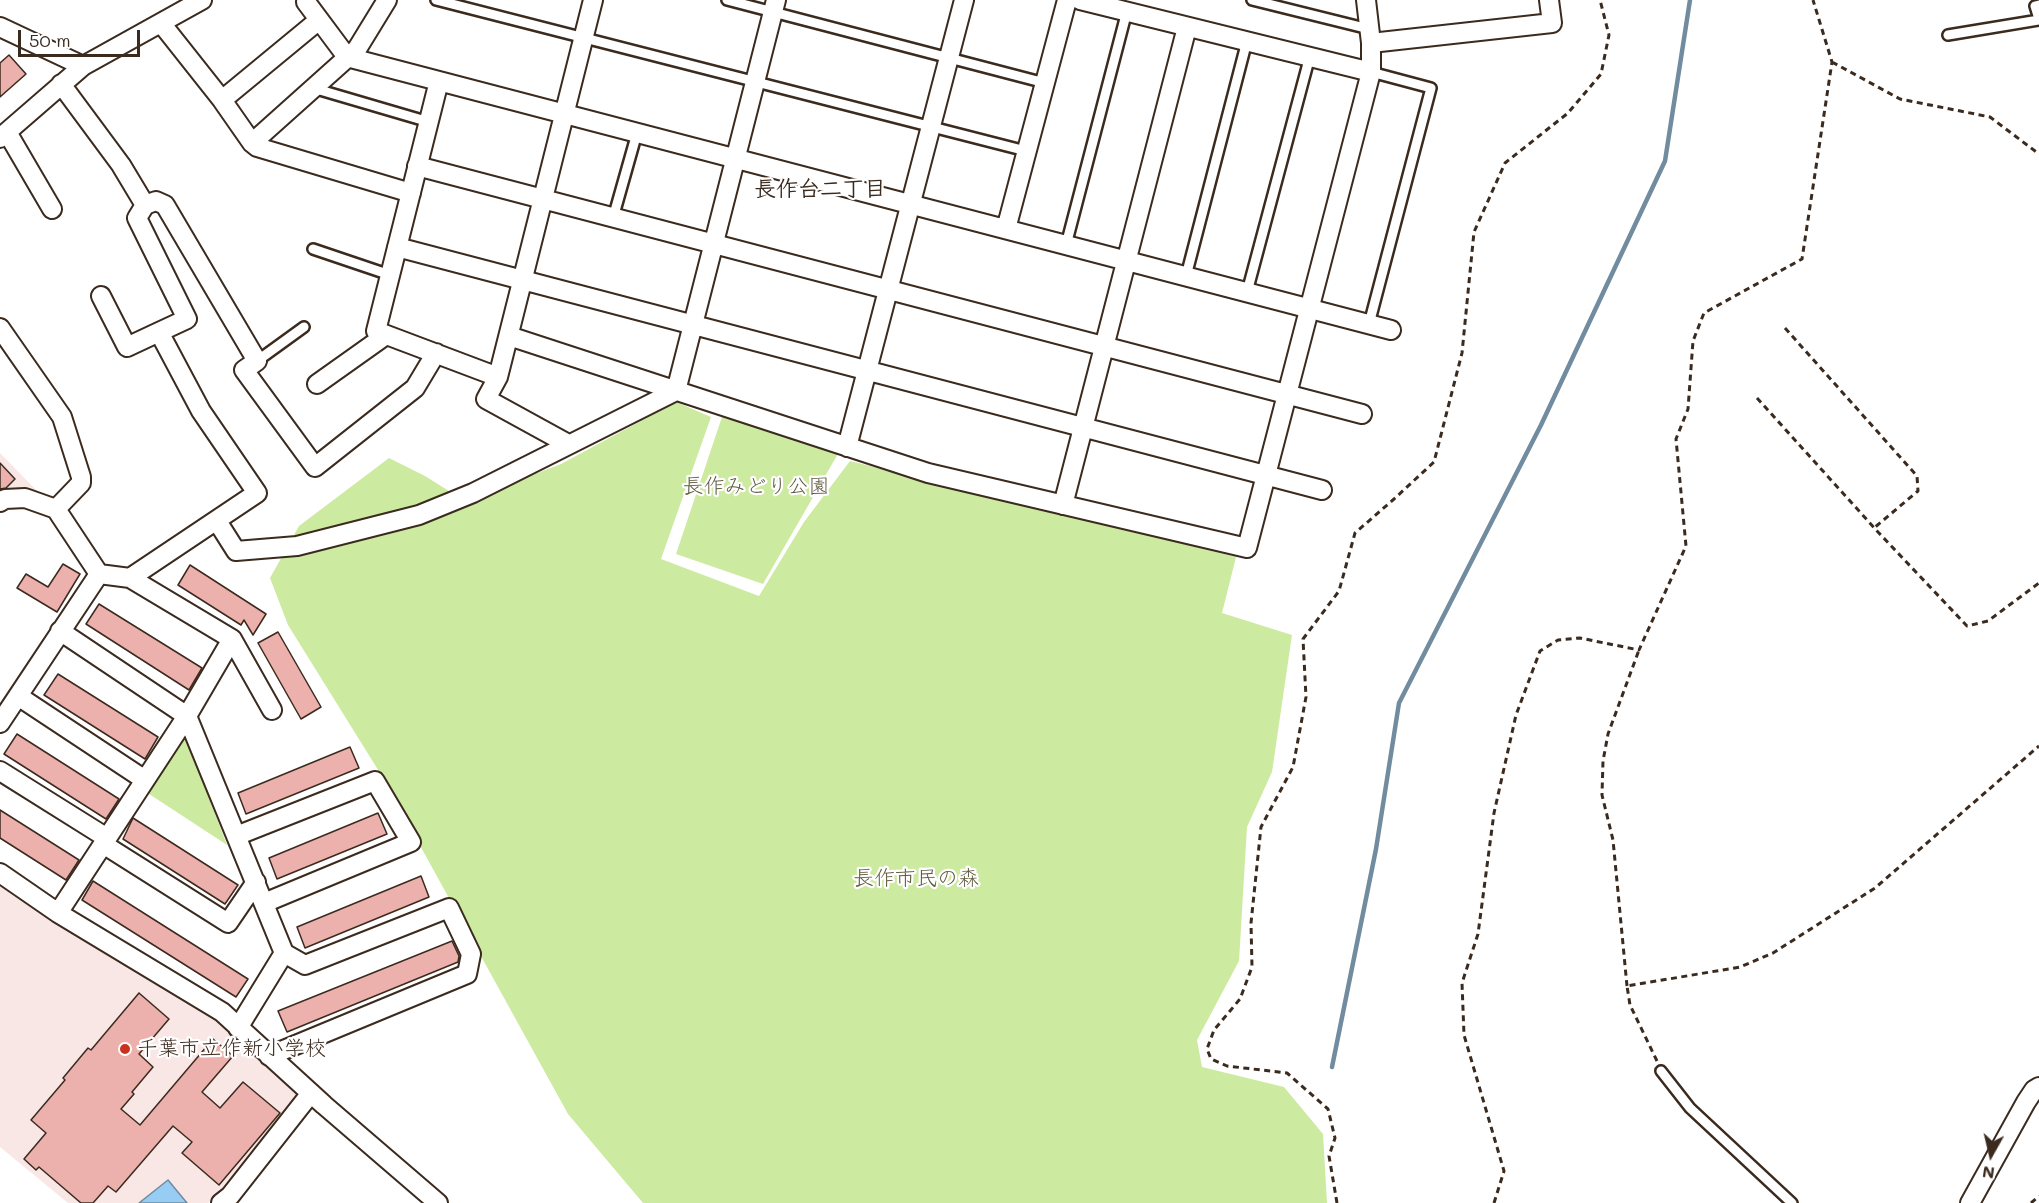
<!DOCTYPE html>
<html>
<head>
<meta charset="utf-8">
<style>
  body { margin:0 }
  #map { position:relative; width:2039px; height:1203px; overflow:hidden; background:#fff; font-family:Mali,sans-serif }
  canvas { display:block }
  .north { position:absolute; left:1961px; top:1125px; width:60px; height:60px; -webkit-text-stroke:4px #fff; paint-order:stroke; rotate:188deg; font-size:16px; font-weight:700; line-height:24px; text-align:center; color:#3b2a1e }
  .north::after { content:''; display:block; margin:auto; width:21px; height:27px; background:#3b2a1e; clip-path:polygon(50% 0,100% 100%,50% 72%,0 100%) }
  .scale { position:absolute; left:18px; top:30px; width:122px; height:27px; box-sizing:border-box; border:3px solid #3b2a1e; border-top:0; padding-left:8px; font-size:18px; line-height:21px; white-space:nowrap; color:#3b2a1e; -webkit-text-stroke:4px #fff; paint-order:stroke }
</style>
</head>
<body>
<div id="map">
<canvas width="2039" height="1203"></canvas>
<div class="north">N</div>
<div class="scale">50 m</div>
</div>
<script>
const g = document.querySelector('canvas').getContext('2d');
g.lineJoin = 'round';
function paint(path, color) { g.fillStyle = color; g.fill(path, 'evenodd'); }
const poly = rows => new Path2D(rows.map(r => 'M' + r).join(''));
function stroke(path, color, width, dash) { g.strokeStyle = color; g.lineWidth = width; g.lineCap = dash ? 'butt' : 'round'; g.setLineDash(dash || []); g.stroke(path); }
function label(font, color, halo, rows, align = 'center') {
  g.font = font + ' Mali,"Klee One",sans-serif'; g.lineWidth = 4.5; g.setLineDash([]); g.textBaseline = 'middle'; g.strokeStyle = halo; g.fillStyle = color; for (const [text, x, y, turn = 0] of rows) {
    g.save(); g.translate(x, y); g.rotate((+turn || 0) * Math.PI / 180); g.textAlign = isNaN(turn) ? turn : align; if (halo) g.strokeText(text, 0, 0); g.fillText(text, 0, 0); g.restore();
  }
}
paint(poly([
  [0,453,45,499,0,498],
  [0,885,49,920,198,1005,300,1092,299,1103,231,1184,208,1203,68,1203,0,1147]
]), '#f9e7e6');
paint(poly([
  [676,402,711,417,661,559,759,596,804,522,850,461,1236,557,1222,613,1292,635,1272,772,1247,827,1239,961,1197,1040,1202,1067,1284,1087,1323,1134,1327,1203,643,1203,568,1114,380,773,288,625,270,578,299,526,389,458,425,476,465,501,561,464],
  [723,414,839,452,763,584,676,554],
  [178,737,186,739,227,845,143,790]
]), '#cdeaa1');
const water = poly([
  [168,1180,187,1203,139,1203,168,1180]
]);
paint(water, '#97cdf5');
stroke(water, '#728c9f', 1.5);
stroke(poly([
  [1332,1067,1376,849,1399,703,1541,425,1665,161,1690,0]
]), '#728c9f', 4.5);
const building = poly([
  [9,55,26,74,0,97,0,63,9,55],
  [0,463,15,479,6,488,0,489,0,463],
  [63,564,80,574,57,612,17,588,26,574,48,587,63,564],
  [190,565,266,614,253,635,244,620,241,625,178,585,190,565],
  [99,604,202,668,189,690,86,624,99,604],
  [278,632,321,707,301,719,258,643,278,632],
  [58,674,158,737,145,759,44,695,58,674],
  [17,734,119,799,106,819,4,754,17,734],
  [350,747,359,768,246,814,238,793,350,747],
  [0,810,79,860,66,880,0,838,0,810],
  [378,813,387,834,277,879,269,858,378,813],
  [133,818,238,885,225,904,123,839,133,818],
  [421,876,429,897,305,948,297,927,421,876],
  [93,881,248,979,236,997,82,900,93,881],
  [452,941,459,956,458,962,287,1032,278,1011,452,941],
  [139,993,169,1019,139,1054,153,1067,132,1092,134,1094,121,1109,140,1125,213,1039,233,1056,202,1092,220,1108,243,1082,280,1113,219,1185,182,1153,192,1142,173,1126,116,1192,108,1186,93,1203,81,1203,39,1167,36,1170,24,1159,46,1133,31,1120,65,1080,63,1078,88,1048,91,1050,139,993]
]);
paint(building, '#ecb0ad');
stroke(building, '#3b2a1e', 1.5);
const service = poly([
  [436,0,1026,151],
  [727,0,1045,83],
  [1252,0,1369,29],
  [2039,19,2035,6,2039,5],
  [1948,35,2039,20],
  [313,88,429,122],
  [613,218,637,133],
  [1066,245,1127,11],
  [313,249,390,275],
  [1186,276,1247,41],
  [1247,292,1310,56],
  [1369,324,1431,88,1371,72],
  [257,361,304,327],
  [1661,1071,1690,1108,1792,1203]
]);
const minor = poly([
  [1080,0,1371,72],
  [306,2,347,57,1391,330],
  [161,23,222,100,252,143,257,147,411,193],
  [0,27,83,66],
  [1371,43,1552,23,1549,0],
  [439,81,376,331,498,377],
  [222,100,319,20],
  [7,132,52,209],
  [0,138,83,66,202,0],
  [252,143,357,49,387,0],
  [417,166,1362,414],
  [145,205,156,201,165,205,257,361,244,370,315,467,415,388,436,353],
  [1006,229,1067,0],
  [397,247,1322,490],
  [101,296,127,347,159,332],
  [0,328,62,417,81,477,81,483,56,509,99,574],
  [509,336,928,473,1247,548,1371,72,1371,43,1366,0],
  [317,384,386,335],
  [568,444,486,399,498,377,593,0],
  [847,447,964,0],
  [0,502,5,499,25,498,56,509],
  [1063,505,1187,27],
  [217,521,236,551,297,546,419,515,473,493,676,391,776,0],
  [130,578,232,639,272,710],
  [60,631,187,716,284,953,238,1028],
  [18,696,145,780],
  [0,723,99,574,130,578,257,493,201,411,159,332,187,319,137,218,145,205,121,165,61,84],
  [0,771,107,838],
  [236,836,375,781,411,842,264,903],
  [103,844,228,923,256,882],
  [0,873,58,913,222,1012,324,1105,438,1203],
  [58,913,187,716,232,639],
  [269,1056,467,974,471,954,449,908,305,965,284,953],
  [221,1203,230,1196,311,1093],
  [1970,1203,2026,1102,2034,1090,2039,1087]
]);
stroke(service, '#3b2a1e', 14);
stroke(minor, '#3b2a1e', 22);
stroke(poly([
  [1832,62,1900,99,1990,117,2039,154],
  [1785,328,1917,476,1918,491,1874,528],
  [1757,398,1878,532,1967,626,1988,621,2039,583],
  [1627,986,1613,840,1602,795,1603,761,1608,734,1639,650],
  [1657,1061,1630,1005,1627,986,1740,967,1773,953,1875,888,2039,746],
  [1337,1203,1329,1156,1335,1138,1328,1109,1287,1073,1227,1066,1211,1059,1207,1049,1214,1030,1240,999,1252,967,1251,923,1261,827,1293,767,1306,697,1303,639,1339,591,1355,533,1394,499,1434,462,1462,353,1474,232,1505,163,1568,113,1601,74,1609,35,1600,0],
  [1494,1203,1504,1171,1464,1035,1462,983,1478,934,1494,813,1516,715,1540,651,1558,640,1580,638,1639,650,1686,546,1676,439,1688,409,1693,341,1704,313,1802,259,1832,62,1813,0],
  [2031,1203,2039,1196]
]), '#3b2a1e', 3, [6, 4.5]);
stroke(service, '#fff', 9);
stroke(minor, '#fff', 18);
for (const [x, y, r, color] of [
  [125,1049,6,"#c8321e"]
]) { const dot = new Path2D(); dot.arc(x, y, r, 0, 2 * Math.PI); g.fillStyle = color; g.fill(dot); stroke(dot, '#fff', 2); }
label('21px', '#605a3f', '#fff', [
  ["長作みどり公園",756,487],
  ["長作市民の森",916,879]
]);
label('21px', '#3b2a1e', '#fff', [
  ["千葉市立作新小学校",137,1049]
], 'left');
label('bold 22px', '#3b2a1e', '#fff', [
  ["長作台二丁目",820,189]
]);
</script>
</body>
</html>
